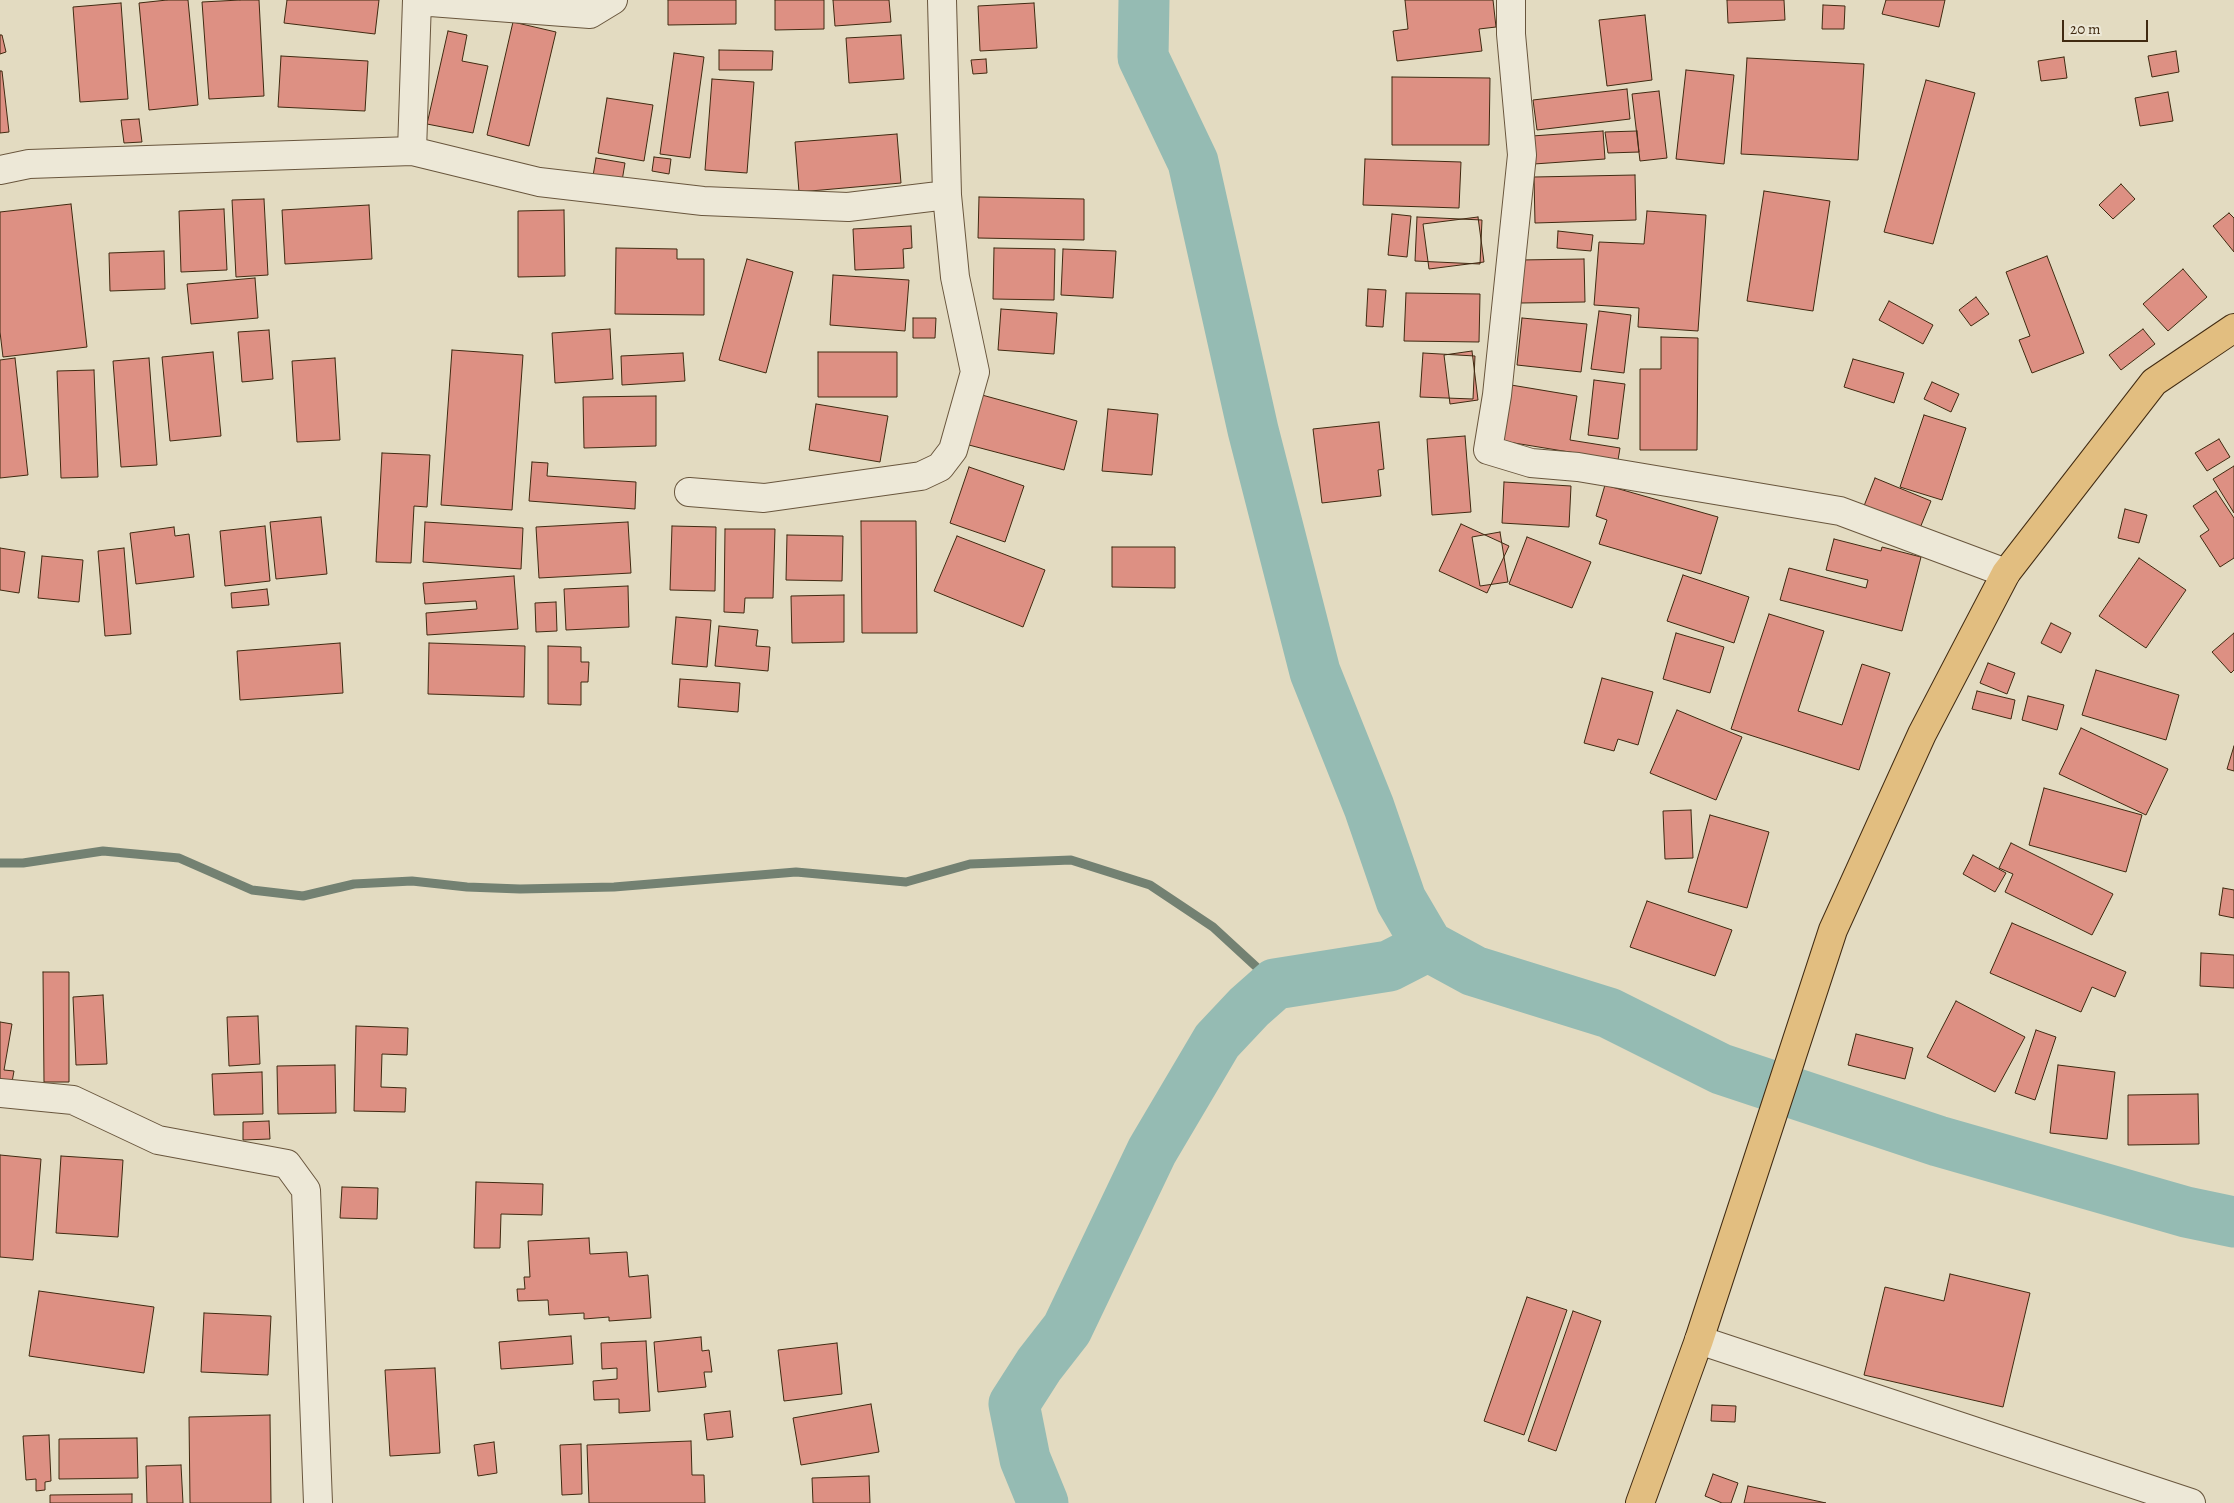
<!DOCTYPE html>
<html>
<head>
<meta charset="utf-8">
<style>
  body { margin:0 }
  #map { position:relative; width:2234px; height:1503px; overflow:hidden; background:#e3dbc1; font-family:Alegreya,serif }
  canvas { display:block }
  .scale { position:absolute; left:2062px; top:20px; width:86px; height:22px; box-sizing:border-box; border:2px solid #402a11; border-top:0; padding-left:6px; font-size:15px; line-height:18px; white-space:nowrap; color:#402a11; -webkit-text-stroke:4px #ede8d7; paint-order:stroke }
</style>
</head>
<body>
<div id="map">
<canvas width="2234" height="1503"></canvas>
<div class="scale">20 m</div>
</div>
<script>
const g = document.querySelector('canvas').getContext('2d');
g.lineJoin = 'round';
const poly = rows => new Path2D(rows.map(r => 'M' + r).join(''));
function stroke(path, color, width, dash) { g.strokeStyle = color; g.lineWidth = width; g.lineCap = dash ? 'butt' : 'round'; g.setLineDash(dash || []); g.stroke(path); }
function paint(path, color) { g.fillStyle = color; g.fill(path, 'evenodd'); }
stroke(poly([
  [0,863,23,863,103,851,179,858,252,890,303,896,354,884,412,881,467,887,520,889,614,887,796,872,906,882,970,864,1071,860,1150,885,1213,927,1275,984]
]), '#738172', 9);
stroke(poly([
  [1144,0,1143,57,1193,162,1253,430,1315,672,1369,807,1401,900,1428,946,1474,971,1609,1013,1721,1069,1938,1141,2186,1212,2234,1222],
  [1043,1503,1025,1459,1014,1404,1039,1365,1067,1329,1152,1151,1217,1041,1249,1007,1275,984,1389,966,1428,946]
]), '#95bbb3', 51);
const building = poly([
  [167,0,188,0,198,105,149,110,139,3,167,0],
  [240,0,259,0,264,96,209,99,202,2,240,0],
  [287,0,379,0,375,34,284,23,287,0],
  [668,0,736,0,736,24,668,25,668,0],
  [775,0,824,0,824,29,775,30,775,0],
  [833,0,889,0,891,22,835,26,833,0],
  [1405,0,1493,0,1496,27,1479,29,1482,51,1397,61,1393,31,1408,29,1405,0],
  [1727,0,1784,0,1785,20,1728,23,1727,0],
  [1886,0,1945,0,1939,27,1882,14,1886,0],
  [121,3,128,99,80,102,73,7,121,3],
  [1034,3,1037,48,980,51,978,6,1034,3],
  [1823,5,1845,6,1844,29,1822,29,1823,5],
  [1645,15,1652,80,1607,86,1599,20,1645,15],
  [513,22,556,32,529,146,487,135,513,22],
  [448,31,467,35,462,61,488,66,473,133,427,124,448,31],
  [0,35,2,35,6,52,0,54,0,35],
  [901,35,904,79,849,83,846,38,901,35],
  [719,50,773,51,772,70,719,70,719,50],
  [2176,51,2179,72,2152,77,2148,56,2176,51],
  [674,53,704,57,690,158,660,154,674,53],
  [281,56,368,61,365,111,278,107,281,56],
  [2064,57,2067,78,2041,81,2038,61,2064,57],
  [1747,58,1864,64,1858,160,1741,154,1747,58],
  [986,59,987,73,973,74,971,60,986,59],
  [1686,70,1734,75,1724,164,1676,159,1686,70],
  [0,71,2,71,9,132,0,133,0,71],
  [1392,77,1490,78,1489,145,1392,145,1392,77],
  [712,79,754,82,747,173,705,170,712,79],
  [1926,80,1975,93,1933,244,1884,232,1926,80],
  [1627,89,1630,119,1537,130,1533,100,1627,89],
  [1659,91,1667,158,1640,161,1632,94,1659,91],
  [2168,92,2173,121,2140,126,2135,98,2168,92],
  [607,98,653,105,644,161,598,153,607,98],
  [139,119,142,142,124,143,121,120,139,119],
  [1603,131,1605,159,1534,164,1532,136,1603,131],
  [1637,131,1639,152,1608,153,1605,132,1637,131],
  [897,134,901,183,799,192,795,142,897,134],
  [654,157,671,159,669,174,652,171,654,157],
  [596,158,625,163,622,181,593,176,596,158],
  [1365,159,1461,162,1459,208,1363,205,1365,159],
  [1635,175,1636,220,1535,223,1534,177,1635,175],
  [2121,184,2135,199,2113,219,2099,205,2121,184],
  [1764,191,1830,201,1813,311,1747,301,1764,191],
  [979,197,1084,199,1084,240,978,238,979,197],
  [264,199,268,275,236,277,232,200,264,199],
  [71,204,87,347,3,357,0,332,0,212,71,204],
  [369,205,372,259,285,264,282,210,369,205],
  [224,209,227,270,181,272,179,211,224,209],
  [564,210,565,276,518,277,518,211,564,210],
  [1647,211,1706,215,1698,331,1638,327,1639,308,1594,305,1599,242,1644,244,1647,211],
  [2229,213,2234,218,2234,252,2213,226,2229,213],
  [1392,214,1411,216,1407,257,1388,255,1392,214],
  [1417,217,1482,220,1480,264,1415,261,1417,217],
  [1478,217,1484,262,1429,269,1423,224,1478,217],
  [911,226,912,248,903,249,904,268,855,270,853,229,911,226],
  [1558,231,1593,235,1591,251,1557,248,1558,231],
  [616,248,677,249,677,259,704,259,704,315,615,314,616,248],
  [994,248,1055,249,1054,300,993,299,994,248],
  [1063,249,1116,251,1113,298,1061,295,1063,249],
  [164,251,165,289,110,291,109,253,164,251],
  [2047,256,2084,353,2032,373,2019,340,2030,336,2006,272,2047,256],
  [747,259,793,272,766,373,719,360,747,259],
  [1584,259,1585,302,1521,303,1520,260,1584,259],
  [2183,269,2207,297,2168,331,2143,304,2183,269],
  [833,275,909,280,905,331,830,325,833,275],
  [255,278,258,318,191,324,187,284,255,278],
  [1368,289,1386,290,1383,327,1366,326,1368,289],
  [1406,293,1480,294,1479,342,1404,341,1406,293],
  [1976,297,1989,314,1971,326,1959,310,1976,297],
  [1889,301,1933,325,1923,344,1879,320,1889,301],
  [1001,309,1057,313,1054,354,998,350,1001,309],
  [1599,311,1631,315,1624,373,1591,369,1599,311],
  [913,318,936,318,935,338,913,338,913,318],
  [1522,318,1587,324,1581,372,1517,365,1522,318],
  [610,329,613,379,555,383,552,333,610,329],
  [2143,329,2155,344,2121,370,2109,355,2143,329],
  [269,330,273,379,242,382,238,332,269,330],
  [1661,337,1698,338,1697,450,1640,450,1640,369,1661,369,1661,337],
  [452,350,523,355,512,510,441,505,452,350],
  [1472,351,1478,400,1450,404,1444,355,1472,351],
  [213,352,221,436,170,441,162,357,213,352],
  [818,352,897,352,897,397,818,397,818,352],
  [683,353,685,381,622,385,621,356,683,353],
  [1423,353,1475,356,1473,399,1420,397,1423,353],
  [15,358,28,475,0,478,0,360,15,358],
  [149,358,157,465,121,467,113,361,149,358],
  [335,358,340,440,297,442,292,361,335,358],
  [1853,359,1904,373,1894,403,1844,387,1853,359],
  [94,370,98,477,61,478,57,371,94,370],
  [1594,380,1625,384,1618,439,1588,435,1594,380],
  [1932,382,1959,394,1951,412,1924,399,1932,382],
  [1511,385,1577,396,1570,440,1620,448,1618,460,1502,441,1511,385],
  [982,395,1077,421,1064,470,969,445,982,395],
  [656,396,656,446,584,448,583,397,656,396],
  [816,404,888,416,880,462,809,450,816,404],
  [1108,409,1158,414,1152,475,1102,471,1108,409],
  [1924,415,1966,428,1942,500,1900,487,1924,415],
  [1379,422,1384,469,1378,470,1381,496,1322,503,1313,429,1379,422],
  [1465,436,1471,512,1432,515,1427,439,1465,436],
  [2219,439,2230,457,2207,471,2195,453,2219,439],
  [382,453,430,455,427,507,414,506,411,563,376,562,382,453],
  [532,462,548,463,547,476,636,482,635,509,529,501,532,462],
  [2234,466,2234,513,2213,479,2234,466],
  [969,467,1024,486,1005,542,950,523,969,467],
  [1875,478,1931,501,1918,533,1862,511,1875,478],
  [1504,482,1571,486,1569,527,1502,523,1504,482],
  [1605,485,1718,517,1701,574,1599,544,1607,520,1596,516,1605,485],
  [2216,491,2234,518,2234,558,2220,567,2200,536,2209,530,2193,506,2216,491],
  [2125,509,2147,515,2139,543,2118,538,2125,509],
  [321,517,327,574,276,579,270,522,321,517],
  [861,521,916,521,917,633,862,633,861,521],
  [425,522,523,528,521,569,423,562,425,522],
  [628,522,631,573,539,578,536,527,628,522],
  [1461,524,1509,546,1487,593,1439,571,1461,524],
  [265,526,270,581,225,586,220,531,265,526],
  [672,526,716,527,715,591,670,590,672,526],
  [174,527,175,536,189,534,194,577,136,584,130,533,174,527],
  [725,529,775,529,773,598,745,598,744,613,724,612,725,529],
  [1500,532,1508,582,1480,586,1472,537,1500,532],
  [787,535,843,536,842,581,786,580,787,535],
  [957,536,1045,570,1023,627,934,591,957,536],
  [1527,537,1591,562,1572,608,1509,584,1527,537],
  [1834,539,1881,551,1882,547,1921,557,1902,631,1780,600,1789,568,1866,588,1868,580,1826,570,1834,539],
  [1112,547,1175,547,1175,588,1112,587,1112,547],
  [0,548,25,552,19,593,0,590,0,548],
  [124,548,131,634,105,636,98,551,124,548],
  [42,556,83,560,79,602,38,598,42,556],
  [2139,558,2186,590,2146,648,2099,616,2139,558],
  [1683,575,1749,597,1734,643,1667,621,1683,575],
  [514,576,518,629,427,635,426,613,477,609,476,601,425,604,423,583,514,576],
  [628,586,629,627,566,630,564,589,628,586],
  [267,589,269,605,232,608,231,593,267,589],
  [844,595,844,642,792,643,791,596,844,595],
  [556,602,557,631,536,632,535,603,556,602],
  [1769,614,1824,631,1798,711,1842,725,1862,664,1890,673,1859,770,1731,729,1769,614],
  [676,617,711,620,707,667,672,664,676,617],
  [2051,623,2071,633,2061,653,2041,643,2051,623],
  [719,626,758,630,756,646,770,647,768,671,715,666,719,626],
  [1676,633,1724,647,1710,693,1663,679,1676,633],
  [2234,633,2234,670,2231,673,2212,652,2234,633],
  [340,643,343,693,240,700,237,651,340,643],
  [429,643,525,646,524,697,428,694,429,643],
  [548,646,581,647,581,662,589,662,588,682,581,682,581,705,548,704,548,646],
  [1988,663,2015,673,2007,694,1980,683,1988,663],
  [2096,670,2179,695,2166,740,2082,715,2096,670],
  [1602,678,1653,692,1638,745,1618,739,1614,751,1584,743,1602,678],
  [680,679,740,683,738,712,678,707,680,679],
  [1977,691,2015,700,2011,719,1972,709,1977,691],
  [2028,696,2064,705,2057,730,2022,720,2028,696],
  [1677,710,1742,737,1716,800,1650,773,1677,710],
  [2081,728,2168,769,2146,815,2059,774,2081,728],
  [2234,746,2234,771,2227,769,2234,746],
  [2044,788,2142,815,2126,872,2029,845,2044,788],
  [1691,810,1693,858,1665,859,1663,811,1691,810],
  [1710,815,1769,832,1747,908,1688,892,1710,815],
  [2011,843,2113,894,2092,935,2005,892,2013,874,1999,868,2011,843],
  [1973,855,2006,873,1995,892,1963,874,1973,855],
  [2223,888,2234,890,2234,918,2219,915,2223,888],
  [1647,901,1732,930,1715,976,1630,947,1647,901],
  [2012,923,2126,972,2115,997,2092,987,2081,1012,1990,973,2012,923],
  [2201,953,2234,955,2234,988,2200,986,2201,953],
  [43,972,69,972,69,1082,44,1082,43,972],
  [103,995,107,1064,76,1065,73,997,103,995],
  [1956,1001,2025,1037,1995,1092,1927,1057,1956,1001],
  [258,1016,260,1064,229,1066,227,1017,258,1016],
  [0,1022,12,1024,4,1070,14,1071,12,1082,0,1080,0,1022],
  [356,1026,408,1028,407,1055,382,1054,381,1087,406,1088,405,1112,354,1111,356,1026],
  [2036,1030,2056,1037,2035,1100,2015,1093,2036,1030],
  [1856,1034,1913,1048,1905,1079,1848,1065,1856,1034],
  [335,1065,336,1113,278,1114,277,1066,335,1065],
  [2058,1065,2115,1072,2107,1139,2050,1133,2058,1065],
  [262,1072,263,1114,214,1115,212,1074,262,1072],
  [2198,1094,2199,1144,2128,1145,2128,1095,2198,1094],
  [269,1121,270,1139,243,1140,243,1122,269,1121],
  [0,1155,41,1159,33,1260,0,1257,0,1155],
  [61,1156,123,1160,118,1237,56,1233,61,1156],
  [476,1182,543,1184,542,1215,501,1214,500,1248,474,1248,476,1182],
  [342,1187,378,1188,377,1219,340,1218,342,1187],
  [589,1238,590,1254,627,1252,629,1277,648,1275,651,1318,609,1321,609,1317,584,1319,584,1313,549,1315,548,1300,518,1301,517,1289,525,1289,524,1277,530,1277,528,1241,589,1238],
  [1950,1274,2030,1293,2003,1407,1864,1375,1885,1287,1944,1301,1950,1274],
  [39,1291,154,1307,144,1373,29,1356,39,1291],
  [1527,1297,1567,1310,1524,1435,1484,1421,1527,1297],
  [1573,1311,1601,1321,1556,1451,1528,1441,1573,1311],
  [204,1313,271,1316,268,1375,201,1372,204,1313],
  [571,1336,573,1364,501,1369,499,1342,571,1336],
  [701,1337,702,1351,709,1350,712,1372,704,1372,706,1387,658,1392,654,1342,701,1337],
  [646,1341,650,1411,619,1413,619,1399,594,1400,593,1381,617,1379,617,1368,602,1369,601,1343,646,1341],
  [837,1343,842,1394,784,1401,778,1350,837,1343],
  [435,1368,440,1453,390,1456,385,1370,435,1368],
  [871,1404,879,1452,801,1465,793,1418,871,1404],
  [1712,1405,1736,1406,1735,1422,1711,1421,1712,1405],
  [730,1411,733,1437,707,1440,704,1414,730,1411],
  [270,1415,271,1503,190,1503,189,1417,270,1415],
  [49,1435,51,1481,45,1482,45,1490,36,1491,36,1479,26,1480,23,1436,49,1435],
  [137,1438,138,1478,59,1479,59,1439,137,1438],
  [691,1441,692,1475,704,1475,705,1503,589,1503,587,1445,691,1441],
  [494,1442,497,1473,478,1476,474,1445,494,1442],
  [581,1444,582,1494,562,1495,560,1445,581,1444],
  [181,1465,183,1503,147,1503,146,1466,181,1465],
  [1713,1474,1738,1483,1731,1503,1722,1503,1705,1496,1713,1474],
  [869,1476,870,1503,813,1503,812,1478,869,1476],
  [1748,1486,1826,1503,1744,1503,1748,1486],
  [132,1494,132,1503,50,1503,50,1495,132,1494]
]);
paint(building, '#dd9083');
stroke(building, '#402a11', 1);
const minor = poly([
  [1511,0,1511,34,1522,155,1497,395,1488,450,1531,463,1578,467,1840,511,2006,573],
  [417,1,590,14,613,0],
  [412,151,417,0],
  [0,170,29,164,412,151,539,182,703,201,848,207,947,195],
  [689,492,764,498,921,476,940,467,953,450,975,372,955,277,947,195,942,0],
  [0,1093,73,1100,158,1140,287,1164,306,1190,318,1503],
  [1699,1340,2191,1503]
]);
const major = poly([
  [1640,1503,1699,1340,1833,930,1922,734,2006,573,2154,382,2234,328]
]);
stroke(minor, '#69563d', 30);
stroke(major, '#402a11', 30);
stroke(minor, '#ede8d7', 28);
stroke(major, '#e2be80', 28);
</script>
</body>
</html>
